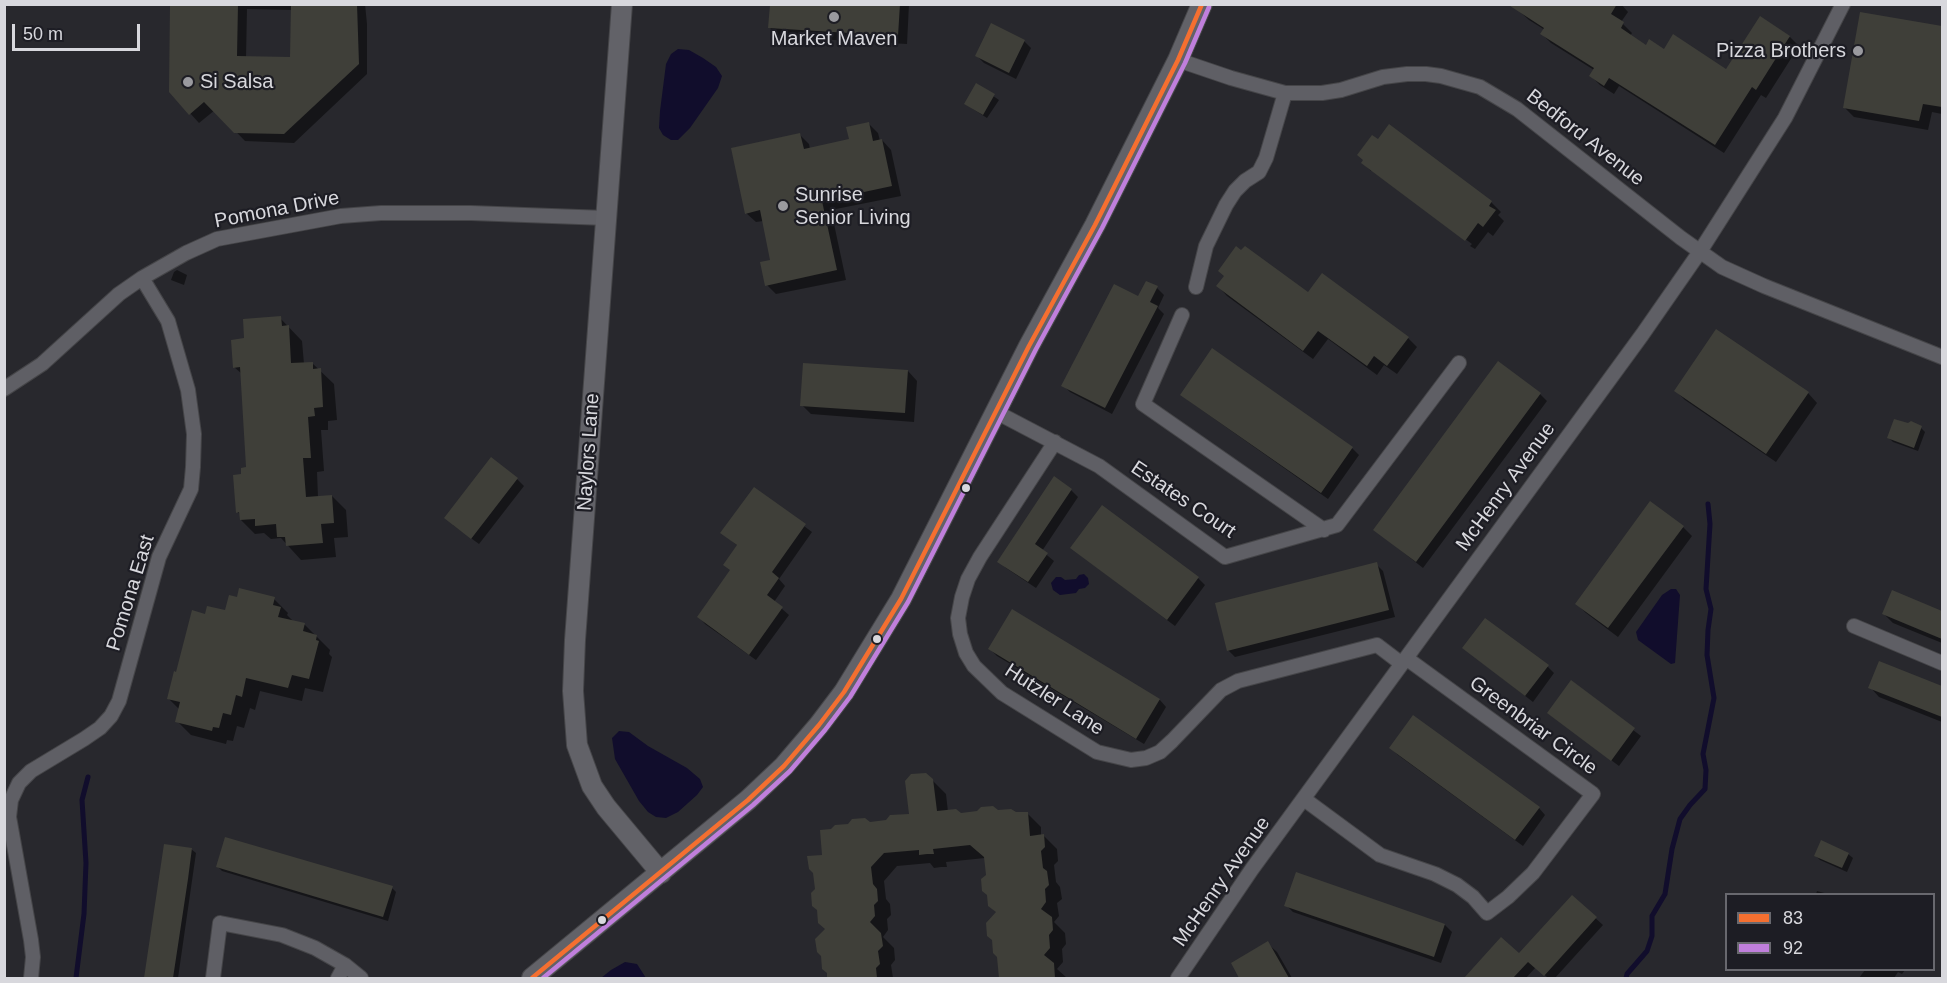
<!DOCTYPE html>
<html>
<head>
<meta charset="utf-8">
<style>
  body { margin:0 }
  #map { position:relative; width:1947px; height:983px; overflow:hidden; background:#28282d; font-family:Arial,sans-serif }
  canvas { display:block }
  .frame { position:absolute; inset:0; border:6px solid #d8d8dd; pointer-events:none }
  .legend { position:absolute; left:1725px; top:893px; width:210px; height:78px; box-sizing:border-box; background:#1d1d24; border:2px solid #68686e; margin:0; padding:8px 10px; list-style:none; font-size:18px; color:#d8d8dd }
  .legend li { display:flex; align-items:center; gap:12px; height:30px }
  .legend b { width:30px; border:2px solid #68686e }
  .scale { position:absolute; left:12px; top:24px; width:128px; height:27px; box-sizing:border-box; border:3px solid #d8d8dd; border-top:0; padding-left:8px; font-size:18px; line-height:21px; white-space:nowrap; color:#d8d8dd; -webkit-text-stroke:4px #1d1d24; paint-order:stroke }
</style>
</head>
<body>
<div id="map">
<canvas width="1947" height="983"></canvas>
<div class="frame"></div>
<ul class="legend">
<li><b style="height:8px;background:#f46f30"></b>83</li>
<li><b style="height:8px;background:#c07fdc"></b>92</li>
</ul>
<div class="scale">50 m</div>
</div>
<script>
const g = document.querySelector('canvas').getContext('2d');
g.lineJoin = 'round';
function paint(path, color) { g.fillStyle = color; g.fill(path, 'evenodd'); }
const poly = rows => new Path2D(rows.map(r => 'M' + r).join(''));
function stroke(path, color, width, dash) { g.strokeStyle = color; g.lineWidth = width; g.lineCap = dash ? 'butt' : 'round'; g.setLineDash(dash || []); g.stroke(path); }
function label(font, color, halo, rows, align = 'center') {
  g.font = font + ' Arial,sans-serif'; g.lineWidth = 4.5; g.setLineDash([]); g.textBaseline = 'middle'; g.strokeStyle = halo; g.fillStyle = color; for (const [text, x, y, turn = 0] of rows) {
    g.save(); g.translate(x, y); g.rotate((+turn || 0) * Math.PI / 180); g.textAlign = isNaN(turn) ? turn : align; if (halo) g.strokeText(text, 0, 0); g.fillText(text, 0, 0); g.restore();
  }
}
paint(poly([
  [678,49,689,50,703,58,716,67,722,76,718,88,690,128,678,140,671,140,663,135,659,128,660,111,666,64,671,54],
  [1084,574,1088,578,1089,584,1085,588,1079,589,1076,593,1060,595,1053,590,1051,583,1056,577,1061,577,1065,580,1076,579,1079,575],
  [1671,589,1676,589,1680,595,1675,663,1671,664,1638,640,1636,632,1662,595],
  [619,731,629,732,648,746,687,768,700,779,703,787,697,795,678,812,666,818,656,817,648,812,639,801,615,759,612,738],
  [625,962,637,964,646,978,601,978,611,970]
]), '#110d2c');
paint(poly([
  [172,4,365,4,367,24,367,74,294,143,245,141,215,110,199,123,170,91],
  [247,9,292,10,291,58,246,58],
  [786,4,909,4,907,44,779,37,770,28,785,8],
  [1523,4,1621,4,1628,12,1621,22,1632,33,1630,36,1647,47,1727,71,1790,37,1799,46,1766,98,1761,95,1724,153,1619,86,1614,94,1600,85,1591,76,1594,70,1551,43,1542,34,1545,30,1529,20,1519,11],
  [1861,13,1942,27,1942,114,1932,112,1928,130,1854,117,1845,108],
  [1024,41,1031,48,1016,79,984,63,977,56],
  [977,85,999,100,987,118,965,104],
  [869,124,878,133,880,141,882,140,891,150,901,196,831,210,846,280,776,294,767,285,772,261,763,221,756,222,746,213,800,135,809,144,810,149,850,140],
  [1389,126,1491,202,1501,212,1498,215,1504,221,1493,236,1488,232,1475,249,1470,246,1472,244,1371,169,1371,171,1363,163],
  [177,270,187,275,184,285,171,280,174,272],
  [1225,276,1308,294,1408,338,1417,347,1397,374,1384,365,1377,375,1328,339,1313,359,1227,296,1218,286],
  [1157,288,1164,295,1158,308,1164,314,1112,414,1070,392,1063,385,1139,298],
  [280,318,302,341,304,364,312,363,334,384,337,420,328,421,328,430,321,430,324,471,317,472,318,497,332,496,346,510,348,537,334,538,336,557,301,560,281,538,271,539,264,533,255,534,241,520,241,516,238,512,242,476,248,469,242,374,234,367,246,340],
  [1213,350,1352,448,1359,455,1328,499,1189,401,1182,394],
  [908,371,917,381,914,422,811,414,802,405],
  [1676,391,1808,393,1817,403,1776,462,1685,400],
  [1540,394,1547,401,1423,568,1375,530],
  [1921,428,1925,432,1918,451,1893,442,1889,438],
  [517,479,524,486,479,544,453,525],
  [754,489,812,532,779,579,785,586,774,602,789,615,756,660,705,624,699,617,731,571,738,546,722,533],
  [1071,490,1078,497,1042,551,1054,561,1036,588,1006,568,999,561],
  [1683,527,1692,536,1618,637,1586,613,1577,604],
  [1079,554,1198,578,1205,585,1175,626],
  [1376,564,1383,571,1395,617,1235,657,1228,650],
  [1892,592,1942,613,1942,643,1893,623,1883,613],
  [274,599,288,613,287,615,294,622,305,625,330,650,329,654,332,657,323,692,305,688,302,701,260,691,255,710,250,708,244,728,237,726,233,741,227,740,226,744,191,735,177,721,180,710,168,698,177,674,206,615,226,612],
  [1012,611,1160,700,1166,707,1144,744,997,656,990,649],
  [1471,654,1548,667,1554,673,1533,702],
  [1880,663,1942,688,1942,722,1879,697,1870,687],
  [1571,683,1641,736,1619,766,1556,719],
  [1391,748,1539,808,1545,815,1523,846,1398,755],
  [932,780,946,794,948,812,960,815,997,811,1027,813,1041,827,1041,836,1044,836,1057,849,1058,861,1054,865,1056,882,1060,887,1062,899,1057,903,1059,916,1054,922,1065,933,1066,944,1062,949,1063,962,1057,969,1067,978,1000,978,997,913,987,875,985,858,946,862,947,867,941,867,934,868,930,863,897,866,884,881,886,899,890,904,891,915,887,919,888,930,883,937,894,948,895,960,891,965,893,978,829,978,832,976,827,930,816,890,823,856,869,823,887,821,911,815],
  [165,845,191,849,196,853,178,978,146,978],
  [1848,854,1853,858,1847,872,1820,860,1816,856],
  [218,867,392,888,396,892,388,921,222,871],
  [1817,891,1828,894,1816,894],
  [1572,897,1603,925,1555,978,1548,978,1536,967,1526,978,1466,978,1501,939,1519,955],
  [1286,905,1445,925,1452,932,1441,963,1293,912],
  [1267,943,1277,952,1292,978,1241,978,1233,964],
  [1865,970,1905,970,1902,974,1898,972,1894,978,1859,978]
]), '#0007');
stroke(poly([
  [76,978,84,914,86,863,82,800,88,777],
  [1626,978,1627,974,1647,951,1652,936,1652,916,1665,894,1672,849,1680,819,1690,805,1705,789,1706,770,1703,754,1714,698,1707,655,1708,630,1711,609,1706,589,1710,524,1708,504]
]), '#110d2c', 5);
paint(poly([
  [170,4,238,4,237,56,290,57,291,4,357,4,359,64,284,134,234,133,204,102,189,115,169,92],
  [784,4,900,4,898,36,768,28,770,5,784,6],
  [1507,4,1617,4,1611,14,1624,22,1621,28,1646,45,1649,39,1664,49,1673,34,1726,69,1760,16,1790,36,1756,90,1752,87,1715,145,1609,78,1604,86,1589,76,1594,68,1540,34,1544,28],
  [1860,12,1942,26,1942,107,1923,104,1919,121,1843,108],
  [991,23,1025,40,1009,73,975,56],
  [976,83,995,94,983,115,964,104],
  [869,122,873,141,882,139,892,186,822,201,837,270,765,286,760,262,770,260,760,210,745,214,731,148,800,133,804,149,849,139,846,127],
  [1389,124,1492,201,1489,206,1496,210,1483,227,1478,223,1465,241,1361,163,1363,160,1357,155,1372,135,1378,139],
  [1236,246,1241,250,1245,246,1308,292,1322,273,1409,337,1387,366,1374,356,1367,366,1318,331,1303,351,1216,286,1224,276,1218,271],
  [1146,281,1158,286,1150,302,1158,306,1105,408,1061,386,1114,284,1138,296],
  [281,316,282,326,289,325,291,363,313,362,313,369,321,368,323,407,314,408,315,416,308,417,311,458,303,458,306,497,332,495,334,523,321,524,323,543,286,546,285,537,277,537,276,524,255,526,255,519,240,520,239,512,236,513,233,475,241,474,241,468,246,467,240,367,233,368,231,340,244,338,243,319],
  [1716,329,1809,392,1766,454,1674,391],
  [1212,348,1353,447,1321,493,1180,395],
  [1498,361,1541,393,1416,562,1373,530],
  [803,363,908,370,905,413,800,406],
  [1894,419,1908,423,1911,421,1922,426,1914,448,1887,438],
  [491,457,518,478,471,539,444,518],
  [1054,476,1072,489,1035,544,1048,553,1028,582,997,562],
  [754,487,806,524,772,572,779,578,767,595,783,607,749,655,697,617,730,570,723,565,737,545,720,533],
  [1650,501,1684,526,1608,628,1575,604],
  [1102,505,1199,577,1167,620,1070,548],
  [1377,562,1389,610,1227,651,1215,603],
  [239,588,275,597,273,605,281,607,278,617,305,623,303,631,317,635,316,640,319,641,309,679,292,675,288,688,246,678,242,697,236,695,231,715,223,713,219,728,213,727,212,731,175,722,180,702,167,699,174,671,176,672,192,610,205,614,207,606,225,610,229,595,237,597],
  [1892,590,1942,611,1942,639,1882,614],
  [1012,609,1160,699,1136,739,988,649],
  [1485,618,1549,665,1525,696,1462,648],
  [1879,661,1942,686,1942,717,1868,688],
  [1571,680,1635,728,1611,761,1547,713],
  [1413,715,1540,807,1515,840,1389,748],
  [926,773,933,779,937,811,956,809,961,813,977,811,981,807,993,806,998,810,1011,809,1016,812,1028,812,1030,836,1044,834,1045,847,1041,851,1043,868,1047,871,1049,885,1045,889,1046,902,1041,909,1052,917,1053,930,1049,935,1050,948,1044,955,1054,963,1055,978,999,978,997,957,993,953,992,940,987,936,986,923,996,912,988,906,987,895,982,891,981,879,986,875,984,857,970,845,933,849,934,854,927,854,919,855,919,850,884,853,871,867,873,884,877,889,878,901,874,905,875,916,870,922,881,933,883,946,878,951,880,964,876,968,877,978,827,978,827,973,822,969,821,956,817,952,815,939,825,929,818,923,817,910,812,906,811,893,815,889,813,873,809,869,807,856,822,855,820,830,831,829,835,825,848,824,852,819,865,818,870,822,886,820,890,815,909,814,905,781,911,774],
  [225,837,393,886,383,917,216,867],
  [1821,840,1849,853,1842,868,1814,856],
  [164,844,192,848,188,879,173,978,144,978],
  [1296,872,1445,924,1434,957,1284,906],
  [1572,895,1597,917,1544,976,1528,962,1513,978,1464,978,1501,937,1519,953],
  [1268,941,1289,978,1239,978,1231,963]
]), '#3f3f39');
const street = poly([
  [1178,60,1231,78,1285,93,1322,93,1341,90,1383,77,1407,74,1426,74,1441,76,1480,87,1517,109,1681,238,1722,267,1764,286,1942,357],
  [1196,287,1206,246,1226,205,1235,191,1245,181,1259,172,1266,158,1285,93],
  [1182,315,1143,404,1324,530],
  [4,389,42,364,119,294,142,278,186,253,217,239,341,216,381,213,471,213,606,218],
  [996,412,1099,466,1225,557,1337,525,1459,363],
  [1055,442,980,557,968,579,962,597,958,618,960,634,966,653,974,666,1002,693,1097,752,1131,760,1146,758,1160,752,1172,741,1221,690,1238,681,1377,645,1402,664],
  [1854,626,1942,663],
  [1304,799,1380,855,1435,874,1457,885,1473,897,1487,913,1508,897,1533,873,1593,794,1406,658],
  [31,978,33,957,31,940,9,817,11,800,19,783,31,771,84,739,100,728,111,716,119,701,159,557,191,489,193,467,194,434,188,390,168,321,142,278],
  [213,978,220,923,282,935,315,948,345,965,361,978],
  [338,978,345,965],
  [1178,978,1252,869,1642,335,1699,253,1785,118,1843,4]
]);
const secondary = poly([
  [622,4,575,640,573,691,577,745,592,786,606,807,661,873],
  [532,978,748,800,784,766,819,725,844,692,901,599,1029,346,1095,225,1178,60,1202,4]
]);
stroke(street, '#454548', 16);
stroke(secondary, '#454548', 22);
stroke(street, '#5f5f65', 14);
stroke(secondary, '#626268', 20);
stroke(poly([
  [532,978,748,800,784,766,819,725,844,692,901,599,1029,346,1095,225,1178,60,1202,4]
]), '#f46f30', 4.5);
stroke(poly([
  [543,978,753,805,790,771,825,730,850,697,908,602,1036,349,1102,228,1185,63,1209,7]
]), '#c07fdc', 4.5);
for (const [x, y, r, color] of [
  [834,17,6,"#9a9a9f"],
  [1858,51,6,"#9a9a9f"],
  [188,82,6,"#9a9a9f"],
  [783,206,6,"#9a9a9f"],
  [966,488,5,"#d8d8dd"],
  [877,639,5,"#d8d8dd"],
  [602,920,5,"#d8d8dd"]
]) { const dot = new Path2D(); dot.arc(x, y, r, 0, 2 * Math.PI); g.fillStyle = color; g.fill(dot); stroke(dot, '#1d1d24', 2); }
label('20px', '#d8d8dd', '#1d1d24', [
  ["Market Maven",834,39,"center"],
  ["Pizza Brothers",1846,51,"right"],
  ["Si Salsa",200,82],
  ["Sunrise",795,195],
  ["Senior Living",795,218]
], 'left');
label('20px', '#d8d8dd', '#1d1d24', [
  ["Bedford Avenue",1585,138,38],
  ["Pomona Drive",277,210,-11],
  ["Naylors Lane",589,452,-86],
  ["McHenry Avenue",1506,487,-54],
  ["Estates Court",1183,500,34],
  ["Pomona East",131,593,-73],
  ["Hutzler Lane",1054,700,33],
  ["Greenbriar Circle",1533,726,36],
  ["McHenry Avenue",1222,882,-55]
]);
</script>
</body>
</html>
